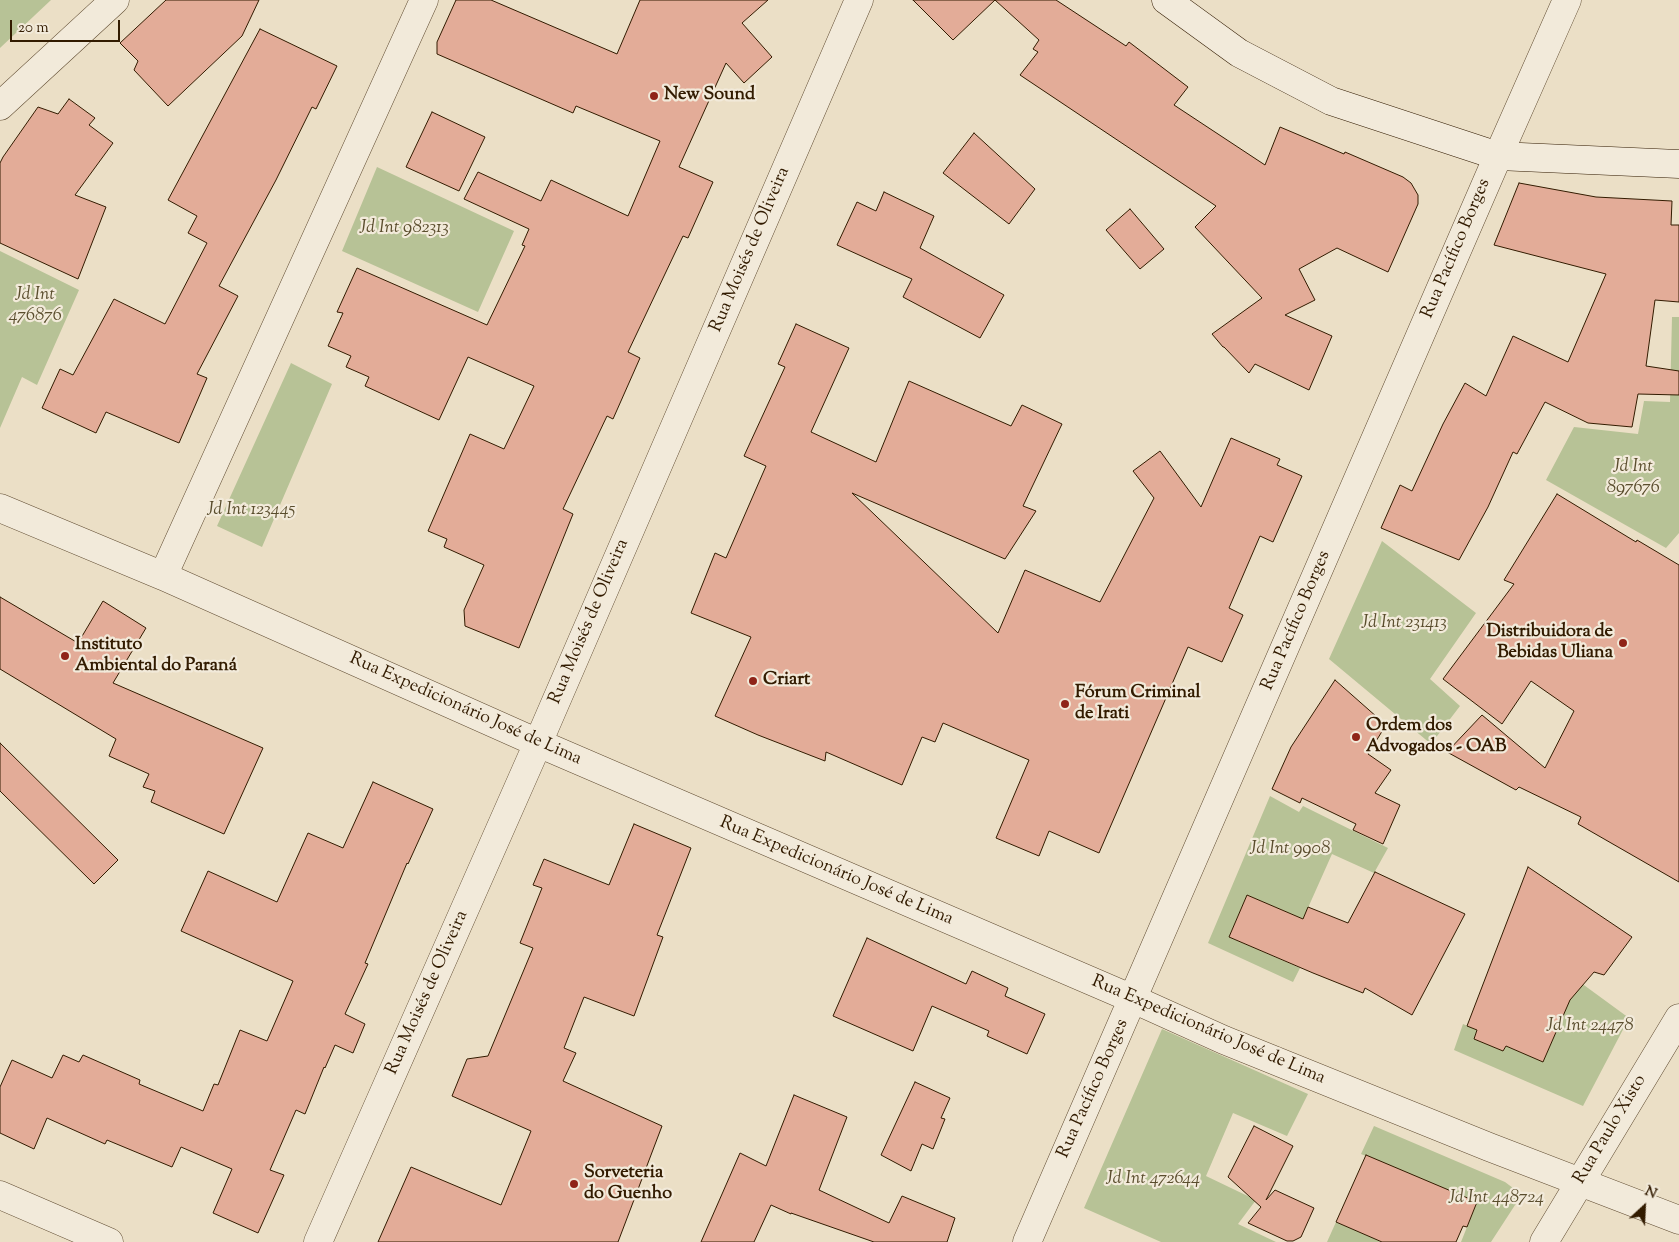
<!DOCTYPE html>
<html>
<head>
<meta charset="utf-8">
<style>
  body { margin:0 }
  #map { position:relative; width:1679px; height:1242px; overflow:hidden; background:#ebdfc6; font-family:"Sorts Mill Goudy",serif }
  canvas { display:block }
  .north { position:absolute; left:1619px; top:1182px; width:50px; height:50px; -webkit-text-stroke:4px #f2eada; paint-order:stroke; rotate:25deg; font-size:14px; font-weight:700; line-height:20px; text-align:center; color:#321b00 }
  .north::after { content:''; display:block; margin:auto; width:18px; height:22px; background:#321b00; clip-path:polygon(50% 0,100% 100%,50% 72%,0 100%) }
  .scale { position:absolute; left:10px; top:20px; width:110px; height:22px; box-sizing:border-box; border:2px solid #321b00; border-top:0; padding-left:6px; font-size:15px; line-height:18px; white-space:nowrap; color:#321b00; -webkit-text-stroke:4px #f2eada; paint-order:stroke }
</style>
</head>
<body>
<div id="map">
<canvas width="1679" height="1242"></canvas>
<div class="north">N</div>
<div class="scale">20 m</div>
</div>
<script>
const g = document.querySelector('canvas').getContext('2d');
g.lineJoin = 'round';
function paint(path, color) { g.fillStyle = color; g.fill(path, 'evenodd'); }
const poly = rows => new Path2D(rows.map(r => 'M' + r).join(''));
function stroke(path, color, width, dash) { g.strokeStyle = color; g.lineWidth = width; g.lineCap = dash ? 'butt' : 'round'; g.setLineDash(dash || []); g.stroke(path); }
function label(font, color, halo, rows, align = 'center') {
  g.font = font + ' "Sorts Mill Goudy",serif'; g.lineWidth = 4.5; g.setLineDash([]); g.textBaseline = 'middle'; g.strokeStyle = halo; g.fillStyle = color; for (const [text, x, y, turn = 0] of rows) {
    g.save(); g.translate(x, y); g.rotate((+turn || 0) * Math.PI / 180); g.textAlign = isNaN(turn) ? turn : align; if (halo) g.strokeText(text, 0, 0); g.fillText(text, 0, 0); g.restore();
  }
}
paint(poly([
  [0,0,51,0,0,48],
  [377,167,514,231,478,312,342,251],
  [0,251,79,290,37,385,22,377,0,428],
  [1672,317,1679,317,1679,533,1666,548,1546,480,1574,427,1638,434,1644,401,1670,402],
  [291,363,332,384,262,547,217,526],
  [1382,541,1476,613,1430,679,1460,706,1431,744,1329,659],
  [1270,796,1299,812,1303,806,1388,848,1374,873,1332,854,1303,919,1247,895,1229,937,1300,968,1293,982,1208,943],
  [1510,931,1629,1018,1583,1106,1454,1050,1463,1024,1477,1030,1474,1039,1503,1051,1506,1046,1543,1062,1564,1013,1484,981],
  [1162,1029,1308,1094,1287,1136,1233,1113,1206,1176,1256,1200,1238,1224,1276,1242,1161,1242,1084,1208],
  [1374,1126,1505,1182,1517,1191,1517,1202,1491,1242,1461,1242,1477,1202,1361,1154],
  [1336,1222,1373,1238,1381,1242,1327,1242]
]), '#b7c296');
const building = poly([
  [166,0,259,0,242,36,168,106,134,70,138,61,120,43,166,0],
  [456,0,491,0,617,54,640,0,768,0,742,23,772,57,744,83,726,63,679,167,713,182,688,238,683,236,628,352,640,358,613,419,607,416,563,509,573,514,519,648,465,626,464,610,484,565,444,547,447,539,428,531,470,434,504,449,534,386,468,357,439,420,365,386,369,377,346,367,351,356,328,346,343,313,337,312,357,268,487,325,525,246,522,245,529,229,464,199,478,172,541,201,551,180,628,216,660,141,576,106,573,113,437,54,437,42,456,0],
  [913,0,995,0,953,40,913,0],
  [995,0,1056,0,1126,46,1129,42,1188,87,1174,105,1265,165,1280,127,1344,154,1345,152,1403,177,1411,183,1418,195,1418,204,1388,272,1337,248,1299,269,1315,300,1285,315,1332,336,1309,390,1255,364,1249,373,1224,347,1223,347,1212,334,1262,298,1195,227,1216,206,1020,75,1038,52,1033,49,1039,40,995,0],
  [260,29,337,66,316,109,312,107,276,180,219,286,238,296,197,374,207,378,179,443,106,412,96,433,42,408,60,369,73,375,114,299,165,324,207,243,188,233,197,216,168,200,260,29],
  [69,99,95,118,89,125,113,143,75,195,106,207,78,279,0,243,0,163,3,157,38,107,58,114,69,99],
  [432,112,485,137,459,191,406,167,432,112],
  [974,133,1035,189,1009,224,943,173,974,133],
  [1519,183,1596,197,1672,201,1671,225,1679,225,1679,302,1655,300,1646,366,1679,371,1679,395,1638,394,1632,427,1588,423,1545,402,1517,454,1513,452,1488,507,1459,560,1381,528,1400,485,1412,491,1443,424,1465,383,1486,396,1513,336,1568,362,1606,274,1494,245,1519,183],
  [884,192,934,216,920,248,1004,295,980,338,903,297,912,279,837,245,857,202,876,211,884,192],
  [1130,209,1164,249,1140,269,1106,230,1130,209],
  [796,324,849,348,811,432,876,462,909,381,1011,426,1022,405,1062,424,1023,506,1036,511,1005,559,852,493,998,633,1025,570,1100,602,1154,498,1133,471,1160,451,1201,507,1231,438,1280,459,1277,465,1302,476,1273,542,1260,536,1229,608,1243,615,1222,662,1188,647,1099,853,1049,831,1039,856,996,838,1029,760,943,723,935,742,922,737,902,785,826,752,825,761,758,735,715,716,751,637,691,613,715,553,726,558,766,466,744,456,785,367,778,364,796,324],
  [1557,494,1636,542,1637,540,1679,565,1679,882,1578,824,1581,817,1519,787,1516,790,1447,752,1482,715,1545,768,1574,711,1531,681,1502,724,1443,679,1514,584,1504,580,1557,494],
  [0,597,78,643,103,601,146,628,113,683,263,748,224,834,151,802,155,791,143,787,149,774,109,756,116,739,0,669,0,597],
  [1335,680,1386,725,1368,754,1391,770,1375,793,1400,805,1383,844,1353,830,1356,824,1302,798,1300,803,1272,789,1291,747,1335,680],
  [0,743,118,860,94,884,0,791,0,743],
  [373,782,433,809,408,864,407,863,365,963,368,964,345,1014,365,1024,353,1053,335,1045,325,1068,324,1067,305,1114,296,1110,270,1170,284,1175,258,1233,213,1213,232,1169,181,1147,172,1167,107,1140,105,1144,47,1118,34,1149,0,1133,0,1087,12,1060,52,1078,63,1055,79,1062,83,1055,140,1080,139,1084,203,1111,214,1084,218,1085,240,1030,267,1041,293,981,181,931,208,871,277,902,308,833,343,848,373,782],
  [634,824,691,848,657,935,663,937,634,1016,584,997,564,1048,576,1053,563,1081,662,1126,618,1242,378,1242,411,1167,501,1205,531,1131,452,1096,467,1059,488,1056,533,948,520,943,542,888,533,885,544,859,609,885,634,824],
  [1528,867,1632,937,1604,975,1594,972,1570,1000,1543,1062,1506,1046,1503,1051,1474,1039,1477,1030,1467,1026,1528,867],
  [1375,872,1465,914,1412,1015,1365,988,1363,993,1313,973,1229,937,1247,895,1303,919,1308,907,1348,923,1375,872],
  [867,938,966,984,972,971,1008,988,1005,996,1045,1014,1027,1054,987,1036,989,1031,932,1006,913,1051,833,1016,867,938],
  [915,1082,950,1098,941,1118,945,1119,933,1149,922,1144,911,1171,881,1155,915,1082],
  [794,1095,847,1117,819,1190,889,1223,902,1196,955,1218,947,1242,874,1242,791,1213,791,1214,771,1205,754,1242,701,1242,740,1153,766,1166,794,1095],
  [1254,1126,1293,1146,1266,1200,1275,1190,1314,1208,1301,1237,1293,1241,1287,1241,1248,1223,1261,1207,1228,1177,1254,1126],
  [1366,1155,1477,1202,1467,1227,1463,1226,1456,1242,1382,1242,1336,1222,1366,1155]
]);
paint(building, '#e3ac98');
stroke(building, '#321b00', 1);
const street = poly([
  [0,106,115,0],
  [0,508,163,576,538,743,1133,999,1224,1040,1489,1147,1679,1220],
  [163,576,424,0],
  [0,1195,109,1242],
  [318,1242,538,743,859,0],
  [1027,1242,1498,156,1567,0],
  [1544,1242,1679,1018]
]);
const secondary = poly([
  [1166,0,1239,53,1331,101,1498,156,1679,164]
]);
stroke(street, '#604c32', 29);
stroke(secondary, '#321b00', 29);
stroke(street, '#f2eada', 28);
stroke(secondary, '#f2eada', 28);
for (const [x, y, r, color] of [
  [654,96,5,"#8f2418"],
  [1623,643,5,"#8f2418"],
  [65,656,5,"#8f2418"],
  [753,681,5,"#8f2418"],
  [1065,704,5,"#8f2418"],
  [1356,737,5,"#8f2418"],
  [574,1184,5,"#8f2418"]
]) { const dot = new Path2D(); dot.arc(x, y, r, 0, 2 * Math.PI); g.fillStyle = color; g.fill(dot); stroke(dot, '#f2eada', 2); }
label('bold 18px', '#321b00', '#f2eada', [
  ["New Sound",664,96],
  ["Distribuidora de",1613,633,"right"],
  ["Bebidas Uliana",1613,654,"right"],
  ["Instituto",75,646],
  ["Ambiental do Paraná",75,667],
  ["Criart",763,681],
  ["Fórum Criminal",1075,694],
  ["de Irati",1075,715],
  ["Ordem dos",1366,727],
  ["Advogados - OAB",1366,748],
  ["Sorveteria",584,1174],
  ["do Guenho",584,1195]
], 'left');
label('italic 18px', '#5a4d2d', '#f2eada', [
  ["Jd Int 982313",404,229],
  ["Jd Int",35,296],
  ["476876",35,317],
  ["Jd Int",1633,468],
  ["897676",1633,489],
  ["Jd Int 123445",251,511],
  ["Jd Int 231413",1404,624],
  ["Jd Int 9908",1290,850],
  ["Jd Int 24478",1590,1027],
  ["Jd Int 472644",1153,1180],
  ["Jd Int 448724",1496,1199]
]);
label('18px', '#321b00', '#f2eada', [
  ["Rua Pacífico Borges",1457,249,-67],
  ["Rua Moisés de Oliveira",751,250,-67],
  ["Rua Pacífico Borges",1297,621,-67],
  ["Rua Moisés de Oliveira",590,622,-67],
  ["Rua Expedicionário José de Lima",465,710,24],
  ["Rua Expedicionário José de Lima",836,872,23],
  ["Rua Moisés de Oliveira",428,993,-66],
  ["Rua Expedicionário José de Lima",1208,1031,23],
  ["Rua Pacífico Borges",1094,1089,-66],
  ["Rua Paulo Xisto",1611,1130,-59]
]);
</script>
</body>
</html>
